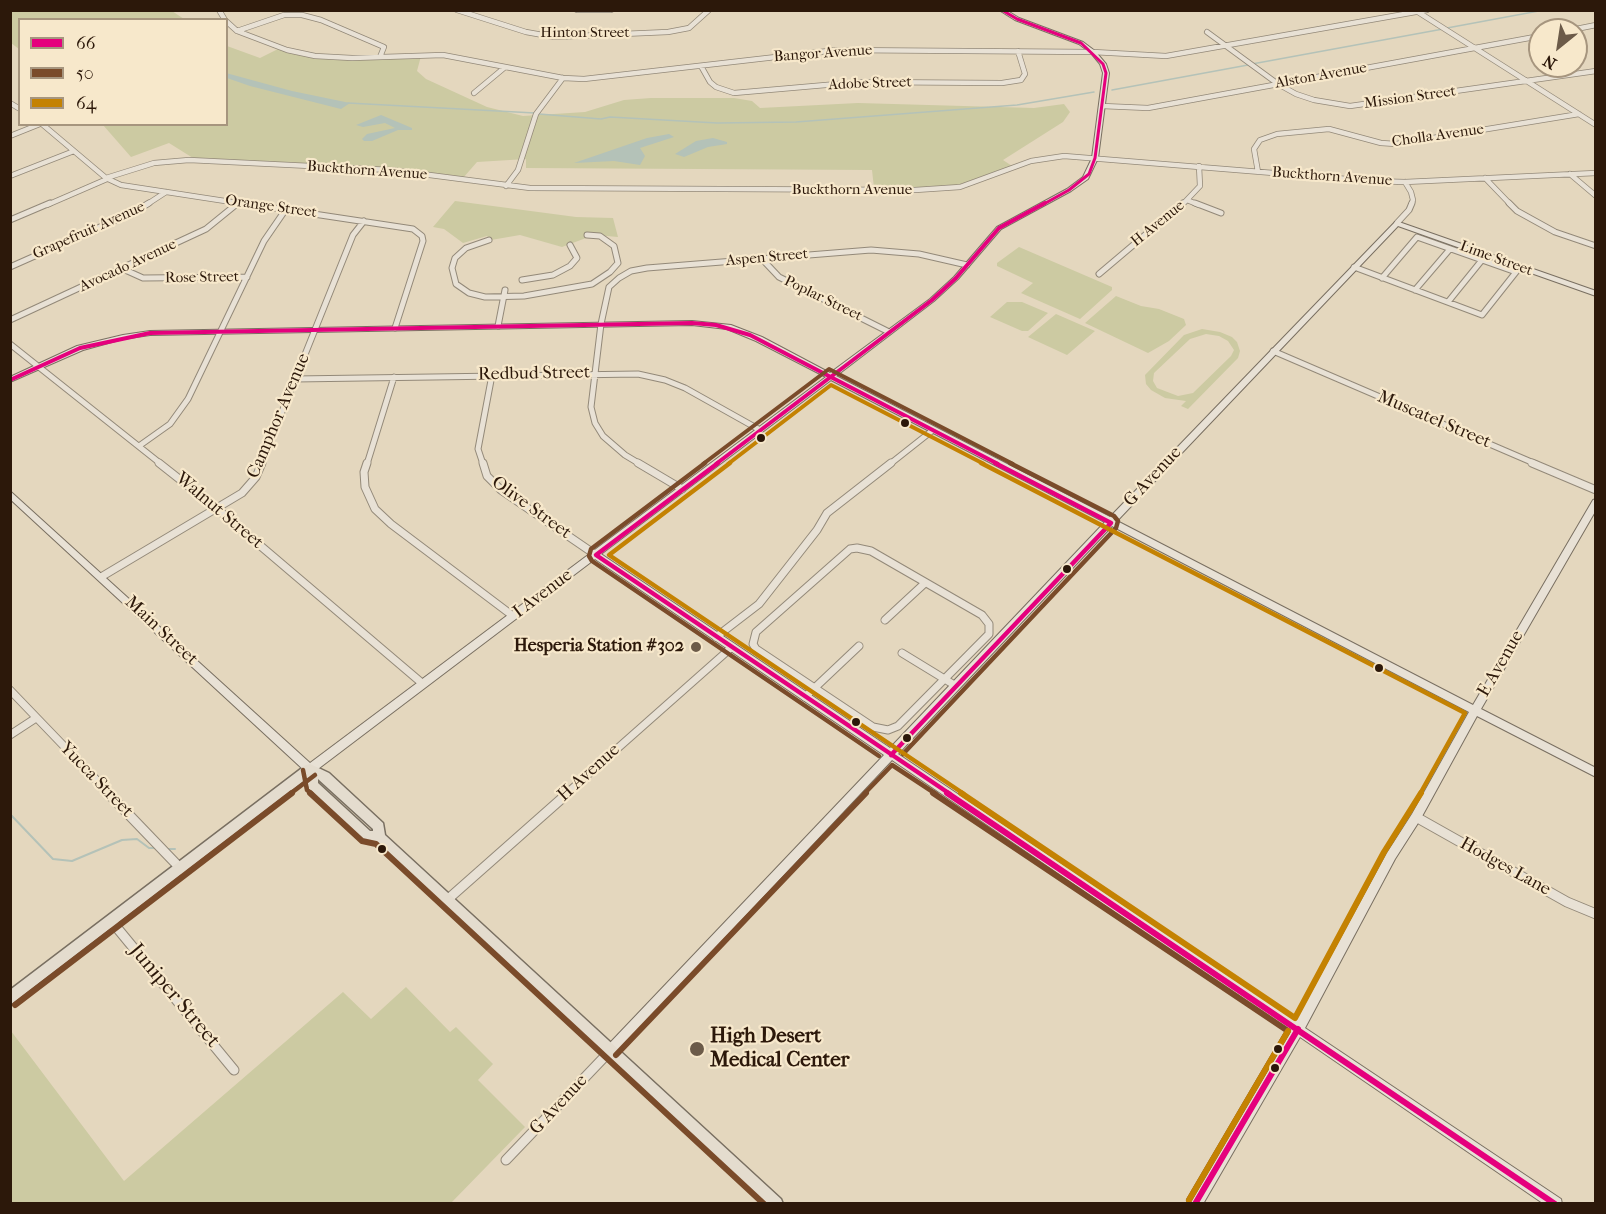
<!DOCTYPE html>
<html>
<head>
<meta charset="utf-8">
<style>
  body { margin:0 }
  #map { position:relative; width:1606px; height:1214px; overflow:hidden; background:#e4d7be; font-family:"IM FELL French Canon",serif }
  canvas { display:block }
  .frame { position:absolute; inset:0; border:12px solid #2c180a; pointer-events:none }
  .legend { position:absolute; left:18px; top:18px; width:210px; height:108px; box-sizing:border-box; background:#f7e8cb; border:2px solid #a6957e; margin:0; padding:8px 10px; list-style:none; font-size:18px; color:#2c180a }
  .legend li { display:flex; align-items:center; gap:12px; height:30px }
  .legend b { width:30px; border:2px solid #a6957e }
  .north { position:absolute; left:1528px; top:18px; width:60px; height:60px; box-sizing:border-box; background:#f7e8cb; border:2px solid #a6957e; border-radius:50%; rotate:210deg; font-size:16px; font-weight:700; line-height:24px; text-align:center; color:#2c180a }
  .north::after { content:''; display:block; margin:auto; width:21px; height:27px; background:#6c5b49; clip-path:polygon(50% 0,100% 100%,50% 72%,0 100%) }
</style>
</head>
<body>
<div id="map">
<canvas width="1606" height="1214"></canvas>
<div class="frame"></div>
<ul class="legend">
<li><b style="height:8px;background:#e5007d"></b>66</li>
<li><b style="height:8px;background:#7a4b2a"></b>50</li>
<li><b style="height:8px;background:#c48202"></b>64</li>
</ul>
<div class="north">N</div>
</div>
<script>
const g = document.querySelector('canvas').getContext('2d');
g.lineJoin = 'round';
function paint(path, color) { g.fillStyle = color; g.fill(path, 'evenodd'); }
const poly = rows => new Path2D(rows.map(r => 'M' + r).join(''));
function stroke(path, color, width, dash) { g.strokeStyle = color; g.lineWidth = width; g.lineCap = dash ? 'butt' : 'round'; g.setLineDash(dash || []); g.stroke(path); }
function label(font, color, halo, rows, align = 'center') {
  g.font = font + ' "IM FELL French Canon",serif'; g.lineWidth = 4.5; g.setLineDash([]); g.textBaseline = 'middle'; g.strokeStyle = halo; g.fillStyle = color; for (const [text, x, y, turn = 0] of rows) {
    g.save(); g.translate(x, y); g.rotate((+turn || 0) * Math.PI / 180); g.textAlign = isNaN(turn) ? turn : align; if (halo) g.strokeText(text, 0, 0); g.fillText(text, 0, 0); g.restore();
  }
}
paint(poly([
  [10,11,172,11,184,19,20,20,19,49,11,43],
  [227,46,260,58,278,49,327,58,421,56,417,71,426,79,487,107,523,116,585,112,624,100,651,98,734,98,752,101,760,108,858,103,1034,108,1064,104,1070,112,1063,122,1003,160,1012,166,966,184,943,188,874,188,872,170,526,168,526,159,477,162,463,178,404,170,193,158,169,143,131,157,103,125,226,124],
  [455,201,576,217,613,218,618,237,585,234,586,238,562,247,520,235,491,240,487,236,463,243,444,229,433,227],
  [1019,247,1112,287,1112,290,1080,319,1021,293,1033,283,997,266,997,263],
  [1116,296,1141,306,1159,309,1184,319,1186,325,1169,341,1148,353,1085,323],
  [1007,302,1022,302,1048,313,1028,331,1022,331,990,317],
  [1056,314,1095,331,1067,355,1028,337],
  [1202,329,1220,332,1232,337,1237,342,1240,351,1238,358,1188,409,1181,406,1186,401,1165,398,1151,390,1146,384,1145,375,1184,335],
  [1206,334,1219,336,1228,341,1234,350,1231,356,1193,393,1178,396,1157,388,1153,381,1154,373,1190,339],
  [406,987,450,1032,456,1027,493,1064,478,1080,525,1127,451,1203,11,1203,11,1031,124,1181,343,992,371,1019]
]), '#cccaa2');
paint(poly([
  [226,73,292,91,350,103,341,109,250,86,227,78],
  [381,115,412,128,412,130,398,130,372,141,364,141,362,139,367,134,395,128,385,123,363,127,356,125],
  [669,134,674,137,640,148,645,156,640,165,614,161,574,163,647,138],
  [713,138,727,142,727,144,708,147,684,157,675,154,696,141]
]), '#b4c2b8');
stroke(poly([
  [1447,28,1544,10],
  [1252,64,1443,29],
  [1112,90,1248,65],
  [348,103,535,113],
  [539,114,601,119,610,117,717,123,796,122,1017,105,1094,92]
]), '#b4c2b8', 1.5);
stroke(poly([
  [10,814,53,859,72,861,122,840,137,839,149,848,156,848],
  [167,849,175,849]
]), '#b4c2b8', 2);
const streetFar3 = poly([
  [219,10,225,20],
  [457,10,526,32,554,37,668,32,689,28,709,10],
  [577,10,611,10],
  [1418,12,1596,125],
  [226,21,237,31,287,50,315,56,352,58,443,55,563,78,584,79,837,50,1093,52,1166,56,1427,10],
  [1571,30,1596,25],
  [237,31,284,15,302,15,321,20,384,47,380,57],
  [1207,32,1278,84,1296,94,1314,100,1350,106,1596,71],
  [701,66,710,82,716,87,734,93,860,82,1002,83,1021,80,1025,74,1018,51],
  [474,93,504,68],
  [10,103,20,109],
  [1102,106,1148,108,1540,36],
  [42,124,106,178,121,185,251,205],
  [10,136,40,124],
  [1258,172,1254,149,1260,140,1277,134,1329,129,1381,143,1396,144,1579,114],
  [1570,174,1596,196],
  [10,176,74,151],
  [106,178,154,163,189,160,391,170,530,188,915,190,960,187,1031,161,1064,156,1372,181,1405,182,1596,173],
  [1485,178,1511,205],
  [1405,182,1411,192,1413,200,1411,205],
  [506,186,518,170,536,114,563,78],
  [1187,200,1199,205],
  [47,205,107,179],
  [146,205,166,192],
  [236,205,239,202],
  [1182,205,1200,186,1199,166]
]);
const streetFar2 = poly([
  [241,203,413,229,422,236,423,241,395,328],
  [1195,203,1221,213],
  [1509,203,1517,211,1555,232,1596,246],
  [10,220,50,203],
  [1397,223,1409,210,1412,203],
  [489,240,466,248,455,258,452,268,456,284,469,293,485,297,524,296,592,284,610,272,618,263,614,246,600,236,587,235],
  [762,259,779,277,889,332],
  [10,267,136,211,149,203],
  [1354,267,1482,315,1520,267],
  [123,269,143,278,247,277],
  [1099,274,1183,203],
  [1382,278,1417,237,1516,272],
  [522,280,553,275,570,266,577,258,570,245],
  [1415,290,1450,249],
  [1448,302,1482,260],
  [10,320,206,229,238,203],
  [498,326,505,290],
  [10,344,161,464],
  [1273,351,1536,464],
  [295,379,638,374,665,380,685,388,760,430],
  [139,446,170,424,188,399,264,241,286,209],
  [261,464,353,235,364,221],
  [367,464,394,377],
  [483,464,478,449,492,375],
  [640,464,625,455,603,436,595,423,591,407,601,324,609,287,619,278,631,271,647,268,871,250,919,254,967,265],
  [890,464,933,430]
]);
const streetFar1 = poly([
  [159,463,216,508,423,684],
  [367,463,364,472,365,487,375,509,391,524,513,616],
  [483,463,487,476,501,490,596,555],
  [638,463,682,489],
  [1532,463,1596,490],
  [857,548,871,551,982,615,989,624,989,634,898,726,888,730,873,727,756,649,753,644,756,632,850,549,857,548],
  [101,577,242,493,256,477,262,463],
  [885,620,925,583],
  [716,637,759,604,817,530,827,513,891,463],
  [902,653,956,686],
  [10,690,110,794],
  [805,697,859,646],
  [10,735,36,718],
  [566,794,732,647]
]);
const street = poly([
  [108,793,182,870],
  [1416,817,1567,902,1596,914],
  [447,900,568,793],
  [113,923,234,1070],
  [506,1160,611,1050]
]);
const secondary = poly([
  [999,10,1006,10,1019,18,1083,42,1095,51,1106,64,1109,73,1098,158,1088,179,1071,191,1001,229,958,279,934,301,836,376,1110,517,1395,222,1399,222,1596,291,1596,296,1398,226,1117,521,1473,705,1593,500,1596,499,1596,510,1481,709,1596,768,1596,777,1477,716,1420,820,1395,859,1305,1028,1561,1199,1562,1204,1544,1204,1300,1037,1203,1204,1189,1204,1290,1031,892,760,615,1054,611,1056,607,1054,605,1050,607,1046,884,755,595,559,314,772,310,773,306,772,10,499,10,491,310,763,826,377,756,341,727,329,692,325,150,335,123,339,83,350,10,382,10,377,77,346,123,335,150,331,692,321,731,325,762,337,830,373,930,299,954,277,997,227,1067,189,1083,177,1092,158,1103,73,1100,64,1091,53,1079,44,1015,20,999,10],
  [831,380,1105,522,890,748,601,554,831,380],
  [1112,526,1469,712,1412,814,1387,853,1296,1021,898,754,1112,526]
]);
const primary = poly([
  [310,764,329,773,383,823,385,835,781,1199,783,1204,764,1204,376,842,363,840,309,789,306,779,10,1005,10,990,306,765,310,764],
  [318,779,373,829,373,831,370,831,318,783,318,779]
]);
stroke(streetFar3, '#938979', 6);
stroke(streetFar2, '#938979', 7);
stroke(streetFar1, '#938979', 9);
stroke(street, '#938979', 11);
stroke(secondary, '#796f61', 2);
stroke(primary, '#796f61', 3);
stroke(streetFar3, '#e8e1d5', 4.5);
stroke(streetFar2, '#e8e1d5', 5);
stroke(streetFar1, '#e8e1d5', 7);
stroke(street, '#e8e1d5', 9);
paint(secondary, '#e8e1d5');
paint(primary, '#e4dcce');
stroke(poly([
  [1002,10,1017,19,1081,43,1103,64,1106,73,1095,158,1089,174,1069,190,1042,205]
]), '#e5007d', 3);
stroke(poly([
  [10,380,80,348,150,333,692,323,716,325,750,335,998,464],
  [716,464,932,300,956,278,999,228,1045,203]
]), '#e5007d', 4);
stroke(poly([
  [718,463,596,555,950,794],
  [891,755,1111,523,995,463]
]), '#e5007d', 4.5);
stroke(poly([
  [947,793,1555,1204],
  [1195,1204,1298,1029]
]), '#e5007d', 6);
stroke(poly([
  [703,464,829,369,1013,464]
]), '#7a4b2a', 4);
stroke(poly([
  [705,463,591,549,589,556,592,561,879,756],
  [903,754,1116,528,1118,521,1114,516,1010,463],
  [303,770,307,790,312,794],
  [290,794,315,775],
  [864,794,892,765,936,794]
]), '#7a4b2a', 4.5);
stroke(poly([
  [310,793,362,841,376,844,764,1204],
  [933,793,1288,1031,1189,1200],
  [15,1005,292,793],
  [616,1055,866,793]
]), '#7a4b2a', 6);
stroke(poly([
  [728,464,831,385,984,464]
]), '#c48202', 4);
stroke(poly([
  [730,463,609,555,964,794],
  [981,463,1465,713,1420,794]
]), '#c48202', 4.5);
stroke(poly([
  [961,793,1295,1018,1384,852,1421,793],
  [1189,1200,1288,1031]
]), '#c48202', 6);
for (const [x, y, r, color] of [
  [905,423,5,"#2c180a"],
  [761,438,5,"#2c180a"],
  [1067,569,5,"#2c180a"],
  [696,647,6,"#6c5b49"],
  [1379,668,5,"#2c180a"],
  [856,722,5,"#2c180a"],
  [907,738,5,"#2c180a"],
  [382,849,5,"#2c180a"],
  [697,1049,8,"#6c5b49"],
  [1278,1049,5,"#2c180a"],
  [1275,1068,5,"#2c180a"]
]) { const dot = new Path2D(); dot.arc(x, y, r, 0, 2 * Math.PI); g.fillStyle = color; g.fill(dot); stroke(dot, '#f7e8cb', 2); }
label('15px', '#2c180a', '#f7e8cb', [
  ["Hinton Street",585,33],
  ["Bangor Avenue",823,54,-4],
  ["Alston Avenue",1321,76,-10],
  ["Adobe Street",870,84,-2],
  ["Mission Street",1410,98,-8],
  ["Cholla Avenue",1438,136,-8],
  ["Buckthorn Avenue",367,171,4],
  ["Buckthorn Avenue",1332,177,4],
  ["Buckthorn Avenue",852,190],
  ["Orange Street",271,207,8],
  ["H Avenue",1158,224,-39],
  ["Grapefruit Avenue",89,231,-24],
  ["Aspen Street",767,258,-5],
  ["Lime Street",1496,259,20],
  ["Avocado Avenue",128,266,-25],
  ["Rose Street",202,278,-1],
  ["Poplar Street",823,299,26]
]);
label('18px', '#2c180a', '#f7e8cb', [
  ["Redbud Street",534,374,-1],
  ["Camphor Avenue",279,416,-67],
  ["Muscatel Street",1434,420,23],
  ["G Avenue",1153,477,-47],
  ["Olive Street",531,508,36],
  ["Walnut Street",219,511,40],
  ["I Avenue",543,594,-37],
  ["Main Street",161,631,43],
  ["E Avenue",1501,664,-60],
  ["H Avenue",589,773,-42],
  ["Yucca Street",96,780,46],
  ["Hodges Lane",1505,867,29],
  ["G Avenue",559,1105,-47]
]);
label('bold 18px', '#2c180a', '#f7e8cb', [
  ["Hesperia Station #302",684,647]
], 'right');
label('21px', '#2c180a', '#f7e8cb', [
  ["Juniper Street",174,996,50]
]);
label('bold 21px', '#2c180a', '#f7e8cb', [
  ["High Desert",710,1037],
  ["Medical Center",710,1061]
], 'left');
</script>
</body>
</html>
